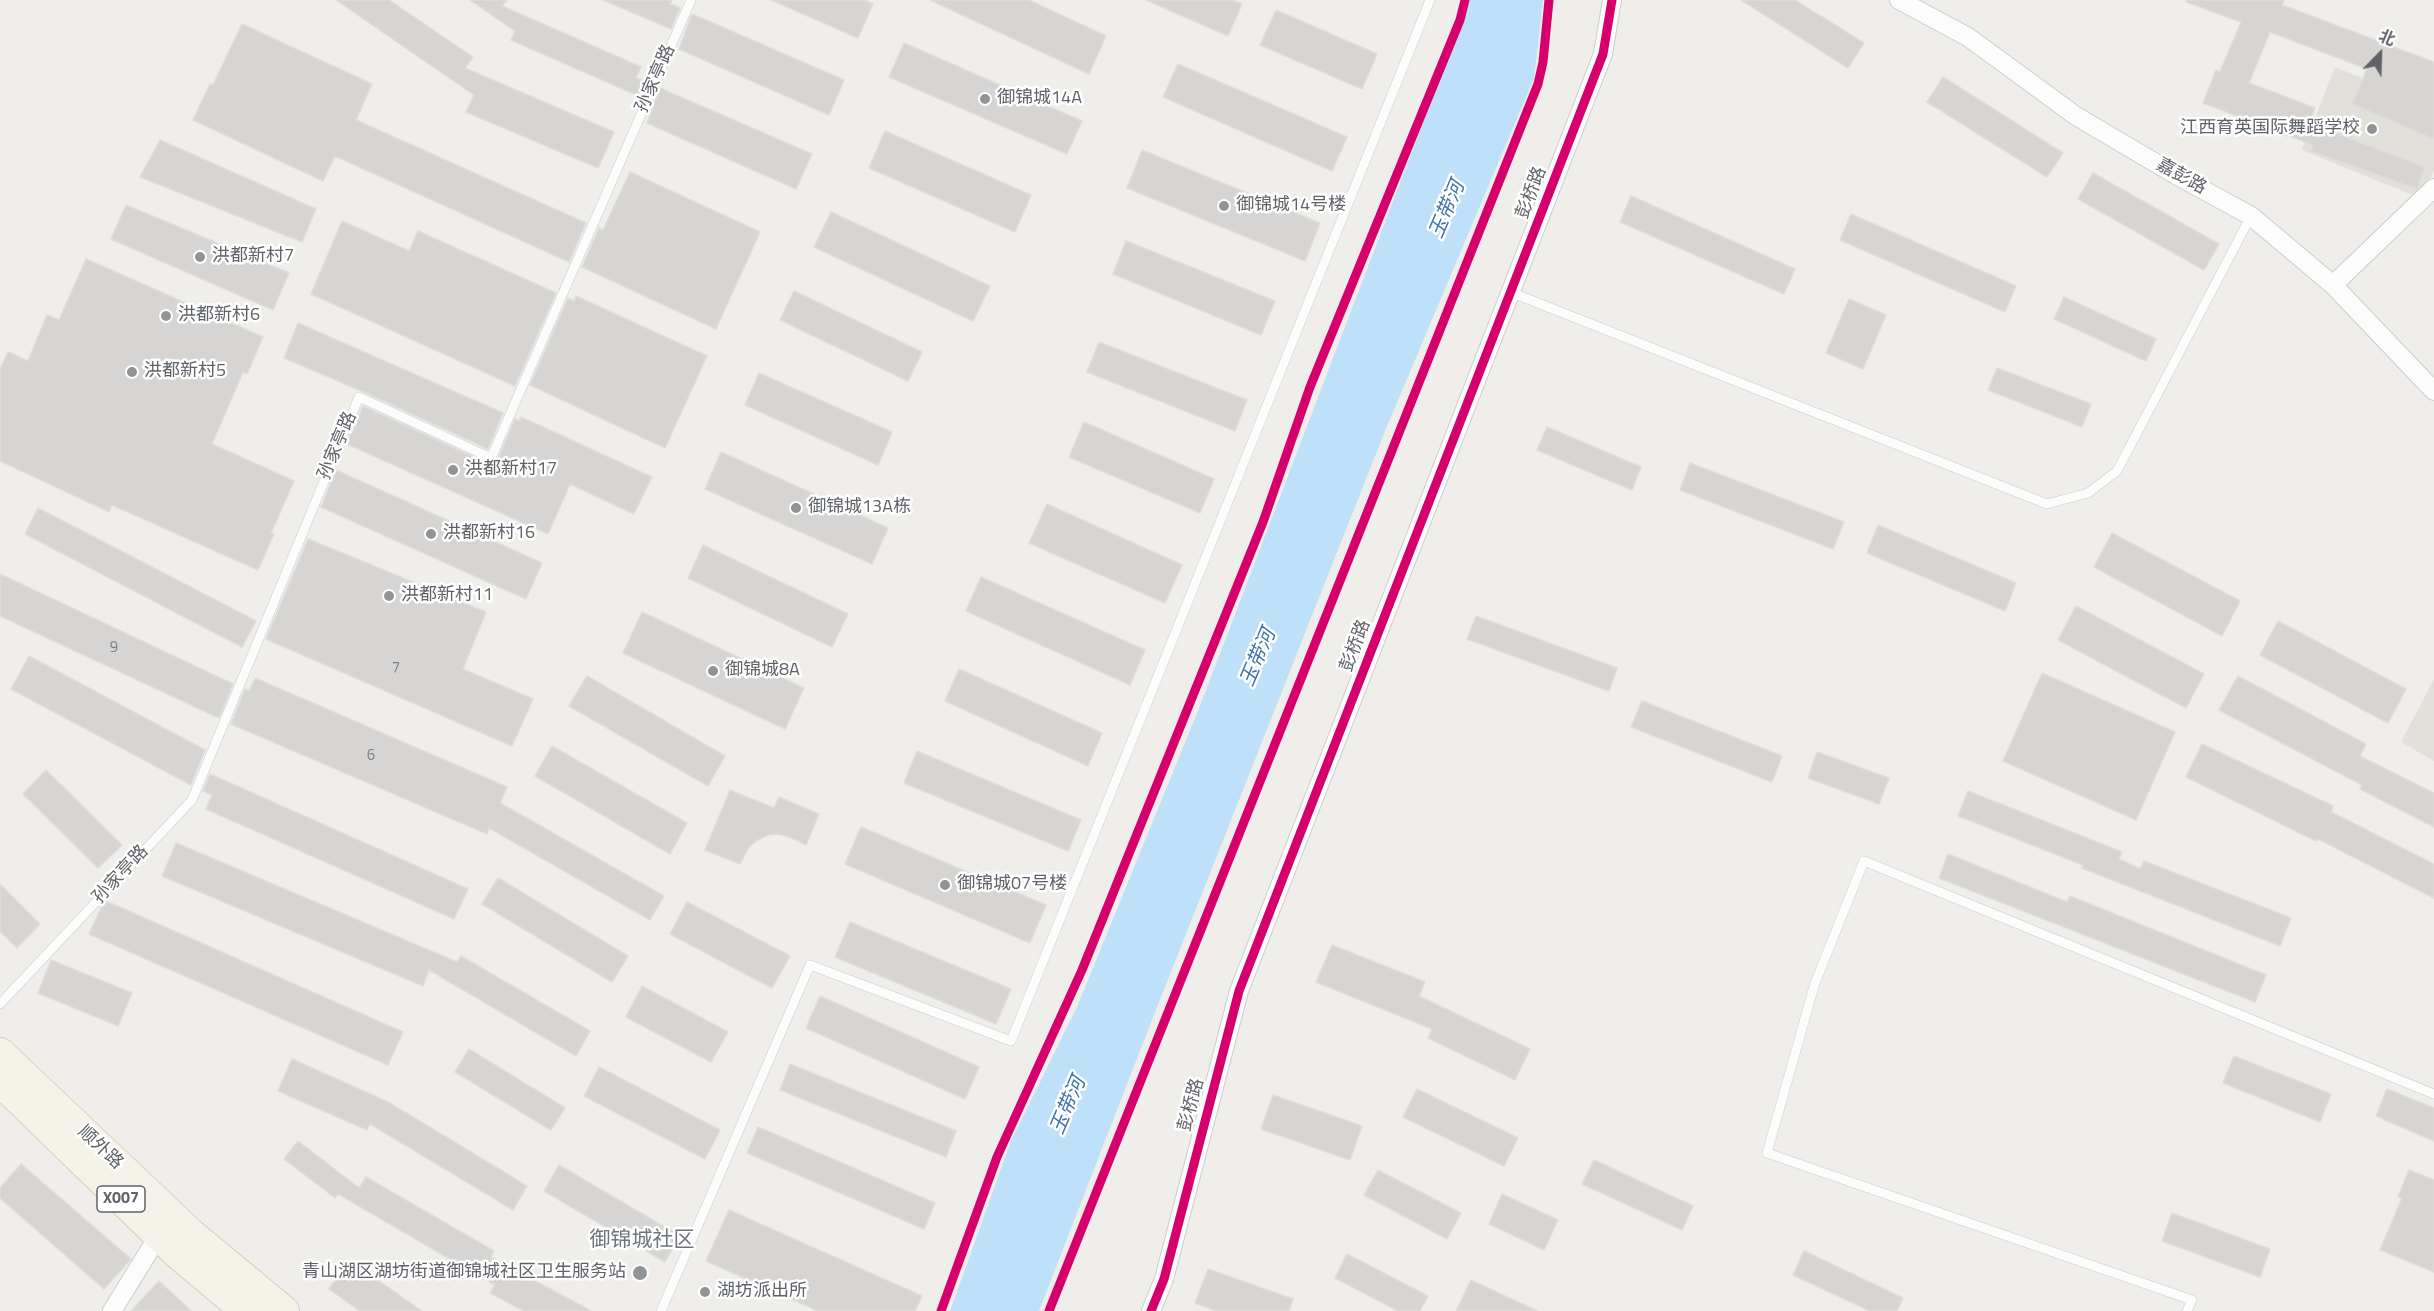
<!DOCTYPE html>
<html>
<head>
<meta charset="utf-8">
<style>
  body { margin:0 }
  #map { position:relative; width:2434px; height:1311px; overflow:hidden; background:#efeeea; font-family:"Titillium Web","Noto Sans SC",sans-serif }
  canvas { display:block }
  .north { position:absolute; left:2350px; top:24px; width:60px; height:60px; -webkit-text-stroke:4px #fff; paint-order:stroke; rotate:23deg; font-size:16px; font-weight:700; line-height:24px; text-align:center; color:#5f6368 }
  .north::after { content:''; display:block; margin:auto; width:21px; height:27px; background:#5f6368; clip-path:polygon(50% 0,100% 100%,50% 72%,0 100%) }
</style>
</head>
<body>
<div id="map">
<canvas width="2434" height="1311"></canvas>
<div class="north">北</div>
</div>
<script>
const g = document.querySelector('canvas').getContext('2d');
g.lineJoin = 'round';
function paint(path, color) { g.fillStyle = color; g.fill(path, 'evenodd'); }
const poly = rows => new Path2D(rows.map(r => 'M' + r).join(''));
function stroke(path, color, width, dash) { g.strokeStyle = color; g.lineWidth = width; g.lineCap = dash ? 'butt' : 'round'; g.setLineDash(dash || []); g.stroke(path); }
function label(font, color, halo, rows, align = 'center') {
  g.font = font + ' "Titillium Web","Noto Sans SC",sans-serif'; g.lineWidth = 5; g.setLineDash([]); g.textBaseline = 'middle'; g.strokeStyle = halo; g.fillStyle = color; for (const [text, x, y, turn = 0] of rows) {
    g.save(); g.translate(x, y); g.rotate((+turn || 0) * Math.PI / 180); g.textAlign = isNaN(turn) ? turn : align; if (halo) g.strokeText(text, 0, 0); g.fillText(text, 0, 0); g.restore();
  }
}
paint(poly([
  [2335,67,2434,107,2434,170,2422,199,2302,150],
  [2434,679,2434,761,2401,742]
]), '#e2e0da');
paint(poly([
  [1470,0,1543,0,1534,78,1385,431,1150,1025,1039,1311,950,1311,1011,1141,1077,1007,1198,711]
]), '#bfe0f9');
const building = poly([
  [336,0,389,0,473,57,465,68,614,132,598,168,466,112,474,95,336,0],
  [470,0,507,0,502,6,641,67,636,78,648,82,641,97,511,40,515,31,470,0],
  [603,0,672,0,670,4,680,8,671,29,603,0],
  [771,0,864,0,873,4,858,38,771,0],
  [930,0,1029,0,1106,36,1089,74,930,0],
  [1146,0,1233,0,1242,4,1228,36,1146,0],
  [1741,0,1795,0,1864,43,1848,68,1741,0],
  [2187,0,2284,0,2282,5,2434,62,2434,139,2352,104,2367,69,2270,32,2249,83,2315,108,2309,123,2425,167,2417,189,2311,151,2313,145,2203,103,2216,70,2220,72,2241,22,2186,2,2187,0],
  [1276,10,1377,54,1362,89,1260,45,1276,10],
  [692,14,844,80,829,115,679,49,692,14],
  [242,24,372,84,356,120,586,223,569,262,335,156,323,181,193,120,210,84,213,85,242,24],
  [904,43,1082,121,1067,154,889,77,904,43],
  [1178,64,1347,137,1332,171,1163,97,1178,64],
  [1943,77,2063,153,2047,177,1927,102,1943,77],
  [660,88,812,154,796,189,647,123,660,88],
  [885,131,1031,195,1015,232,869,168,885,131],
  [160,140,316,209,302,242,140,177,160,140],
  [1142,150,1320,223,1305,261,1127,188,1142,150],
  [630,172,760,232,716,329,582,267,599,228,603,230,630,172],
  [2093,173,2219,244,2204,270,2078,199,2093,173],
  [1631,196,1795,269,1784,294,1620,222,1631,196],
  [126,205,289,273,273,310,111,239,126,205],
  [831,212,990,286,973,321,814,247,831,212],
  [1851,214,2016,286,2005,312,1840,240,1851,214],
  [342,221,409,251,418,231,556,293,515,386,311,294,342,221],
  [1126,241,1275,301,1261,335,1113,274,1126,241],
  [86,259,263,337,247,374,243,372,212,444,294,481,271,533,274,534,258,570,112,505,109,512,0,461,0,369,8,352,28,361,47,315,59,320,86,259],
  [794,291,922,352,908,381,780,320,794,291],
  [576,296,707,356,665,448,530,385,568,298,574,301,576,296],
  [2064,297,2156,339,2146,361,2054,319,2064,297],
  [1849,299,1886,315,1863,369,1826,353,1849,299],
  [298,323,503,413,488,449,364,392,284,358,298,323],
  [1099,342,1247,400,1235,431,1087,372,1099,342],
  [1997,368,2091,404,2082,427,1988,390,1997,368],
  [759,373,892,432,878,465,745,405,759,373],
  [363,406,491,465,497,461,515,419,519,421,521,417,652,477,634,514,570,484,548,534,347,444,363,406],
  [1084,422,1214,479,1200,513,1069,457,1084,422],
  [1547,427,1641,467,1632,490,1537,450,1547,427],
  [721,452,888,528,872,564,705,489,721,452],
  [1690,463,1844,522,1833,549,1680,490,1690,463],
  [336,470,542,563,526,599,321,507,336,470],
  [1047,504,1182,565,1165,603,1029,543,1047,504],
  [38,508,256,621,242,647,25,534,38,508],
  [1878,525,2016,583,2005,611,1867,553,1878,525],
  [2112,533,2240,601,2222,636,2094,567,2112,533],
  [308,539,486,612,463,669,533,699,512,746,266,639,308,539],
  [703,545,848,614,832,647,688,578,703,545],
  [0,574,233,684,219,718,0,616,0,574],
  [981,577,1145,650,1130,685,966,611,981,577],
  [2076,606,2204,674,2186,708,2058,640,2076,606],
  [642,612,804,688,785,729,623,653,642,612],
  [1476,616,1617,668,1609,691,1467,639,1476,616],
  [2278,621,2406,689,2388,723,2260,655,2278,621],
  [29,656,205,750,191,785,11,689,29,656],
  [959,669,1102,733,1088,766,945,701,959,669],
  [2042,673,2175,732,2136,820,2003,761,2042,673],
  [587,676,725,756,708,786,569,706,587,676],
  [2238,676,2366,744,2360,756,2434,793,2434,827,2360,789,2362,785,2219,710,2238,676],
  [255,678,507,787,500,803,664,896,650,920,489,828,487,834,231,724,245,689,249,691,255,678],
  [1642,701,1782,756,1772,782,1631,727,1642,701],
  [2202,744,2333,806,2331,812,2434,864,2434,898,2318,839,2316,841,2186,777,2202,744],
  [552,746,687,823,670,854,535,776,552,746],
  [917,751,1081,820,1068,851,904,783,917,751],
  [1817,752,1889,778,1879,804,1808,778,1817,752],
  [46,770,122,845,98,868,23,794,46,770],
  [210,774,468,889,454,919,206,809,212,795,203,791,210,774],
  [730,790,774,808,779,797,819,814,806,845,792,838,778,834,768,835,756,841,749,847,740,864,705,850,730,790],
  [1968,791,2122,852,2119,859,2140,869,2144,861,2291,918,2280,946,2082,868,2083,865,1958,816,1968,791],
  [861,827,1046,905,1030,943,845,864,861,827],
  [176,843,457,962,461,956,590,1031,576,1056,429,970,423,986,162,876,176,843],
  [1948,854,2067,902,2070,896,2266,975,2255,1002,1939,878,1948,854],
  [498,878,628,956,612,982,482,904,498,878],
  [0,884,40,924,17,948,0,931,0,884],
  [106,901,403,1032,388,1065,89,934,102,906,106,901],
  [687,902,790,956,772,988,670,934,687,902],
  [850,922,1011,989,996,1024,835,957,850,922],
  [1332,945,1425,982,1419,996,1530,1049,1515,1080,1428,1038,1432,1029,1316,982,1332,945],
  [51,960,132,993,118,1026,38,993,51,960],
  [642,986,728,1032,711,1062,626,1017,642,986],
  [820,996,979,1067,965,1099,806,1028,820,996],
  [469,1049,565,1108,551,1130,455,1072,469,1049],
  [2234,1056,2331,1094,2320,1122,2223,1083,2234,1056],
  [292,1059,388,1102,527,1186,513,1210,370,1124,367,1130,278,1091,292,1059],
  [790,1064,956,1131,946,1157,780,1090,790,1064],
  [599,1067,720,1130,705,1159,584,1096,599,1067],
  [1417,1089,1518,1138,1504,1166,1403,1117,1417,1089],
  [2387,1089,2434,1108,2434,1141,2376,1116,2387,1089],
  [1273,1095,1362,1126,1350,1160,1261,1129,1273,1095],
  [758,1127,935,1203,924,1229,747,1153,758,1127],
  [298,1141,359,1188,366,1177,494,1251,491,1257,591,1311,524,1311,490,1293,495,1285,338,1194,335,1198,284,1159,298,1141],
  [1594,1160,1693,1206,1682,1230,1582,1184,1594,1160],
  [21,1164,131,1259,104,1289,0,1198,0,1188,21,1164],
  [559,1165,680,1236,665,1262,544,1191,559,1165],
  [1378,1170,1461,1213,1447,1239,1364,1195,1378,1170],
  [2409,1170,2434,1180,2434,1272,2380,1250,2402,1198,2398,1197,2409,1170],
  [1502,1194,1558,1220,1544,1250,1489,1224,1502,1194],
  [729,1210,922,1296,915,1311,818,1311,706,1261,729,1210],
  [2172,1213,2270,1249,2260,1277,2162,1241,2172,1213],
  [1804,1251,1903,1298,1897,1311,1870,1311,1793,1275,1804,1251],
  [1347,1254,1428,1296,1420,1311,1398,1311,1335,1278,1347,1254],
  [349,1260,422,1311,360,1311,329,1289,349,1260],
  [1208,1269,1293,1299,1289,1311,1217,1311,1195,1303,1208,1269],
  [1471,1280,1537,1311,1456,1311,1471,1280],
  [159,1281,191,1311,131,1311,159,1281]
]);
paint(building, '#d6d5d3');
stroke(building, '#deddd9', 1.5);
const lane = poly([
  [1510,292,2047,504,2088,493,2117,471,2251,216],
  [0,1004,192,800,359,397,491,458,691,0],
  [661,1311,810,965,1011,1041,1430,0],
  [2187,1311,2192,1300,1767,1153,1815,983,1864,861,2434,1094]
]);
const street = poly([
  [1899,0,1968,37,2076,116,2176,175,2251,216,2333,285,2434,391],
  [2333,285,2434,188],
  [112,1311,159,1235],
  [1151,1311,1164,1279,1239,991,1603,54,1612,0]
]);
const primary = poly([
  [0,1053,191,1234,284,1311],
  [0,1081,177,1253,246,1311]
]);
stroke(lane, '#cbcccc', 10);
stroke(street, '#cbcccc', 20);
stroke(primary, '#d7ceb8', 32);
stroke(lane, '#fdfcfc', 9);
stroke(street, '#fdfcfc', 18);
stroke(primary, '#f4f2e9', 30);
stroke(poly([
  [941,1311,997,1157,1082,970,1263,522,1310,387,1460,20,1465,0],
  [1049,1311,1538,84,1543,62,1549,0],
  [1151,1311,1164,1279,1239,991,1603,54,1612,0]
]), '#d6006c', 9);
for (const [x, y, r, color] of [
  [985,99,6,"#919496"],
  [2372,129,6,"#919496"],
  [1224,206,6,"#919496"],
  [200,257,6,"#919496"],
  [166,316,6,"#919496"],
  [132,372,6,"#919496"],
  [453,470,6,"#919496"],
  [796,508,6,"#919496"],
  [431,534,6,"#919496"],
  [389,596,6,"#919496"],
  [713,671,6,"#919496"],
  [945,885,6,"#919496"],
  [640,1273,8,"#919496"],
  [705,1292,6,"#919496"]
]) { const dot = new Path2D(); dot.arc(x, y, r, 0, 2 * Math.PI); g.fillStyle = color; g.fill(dot); stroke(dot, '#fff', 2); }
label('15px', '#7e8184', null, [
  ["9",114,648],
  ["7",396,668],
  ["6",371,756]
]);
for (const [x, y, w] of [
  [121,1199,48]
]) { const box = new Path2D(); box.roundRect(x - w / 2, y - 13, w, 26, 4.5); g.fillStyle = '#fff'; g.fill(box); stroke(box, '#5f6368', 1.5); }
label('bold 16px', '#5f6368', null, [
  ["X007",121,1199]
]);
label('18px', '#5f6368', '#fff', [
  ["孙家亭路",656,79,-66],
  ["嘉彭路",2181,177,29],
  ["彭桥路",1532,193,-69],
  ["孙家亭路",338,446,-67],
  ["彭桥路",1356,646,-69],
  ["孙家亭路",121,875,-47],
  ["彭桥路",1192,1105,-75],
  ["顺外路",100,1148,43]
]);
label('18px', '#5f6368', '#fff', [
  ["御锦城14A",997,99],
  ["江西育英国际舞蹈学校",2360,129,"right"],
  ["御锦城14号楼",1236,206],
  ["洪都新村7",212,257],
  ["洪都新村6",178,316],
  ["洪都新村5",144,372],
  ["洪都新村17",465,470],
  ["御锦城13A栋",808,508],
  ["洪都新村16",443,534],
  ["洪都新村11",401,596],
  ["御锦城8A",725,671],
  ["御锦城07号楼",957,885],
  ["青山湖区湖坊街道御锦城社区卫生服务站",626,1273,"right"],
  ["湖坊派出所",717,1292]
], 'left');
label('italic 20px', '#4174aa', '#fff', [
  ["玉带河",1448,210,-67],
  ["玉带河",1259,658,-67],
  ["玉带河",1069,1106,-67]
]);
label('21px', '#70757a', '#fff', [
  ["御锦城社区",642,1241]
]);
</script>
</body>
</html>
